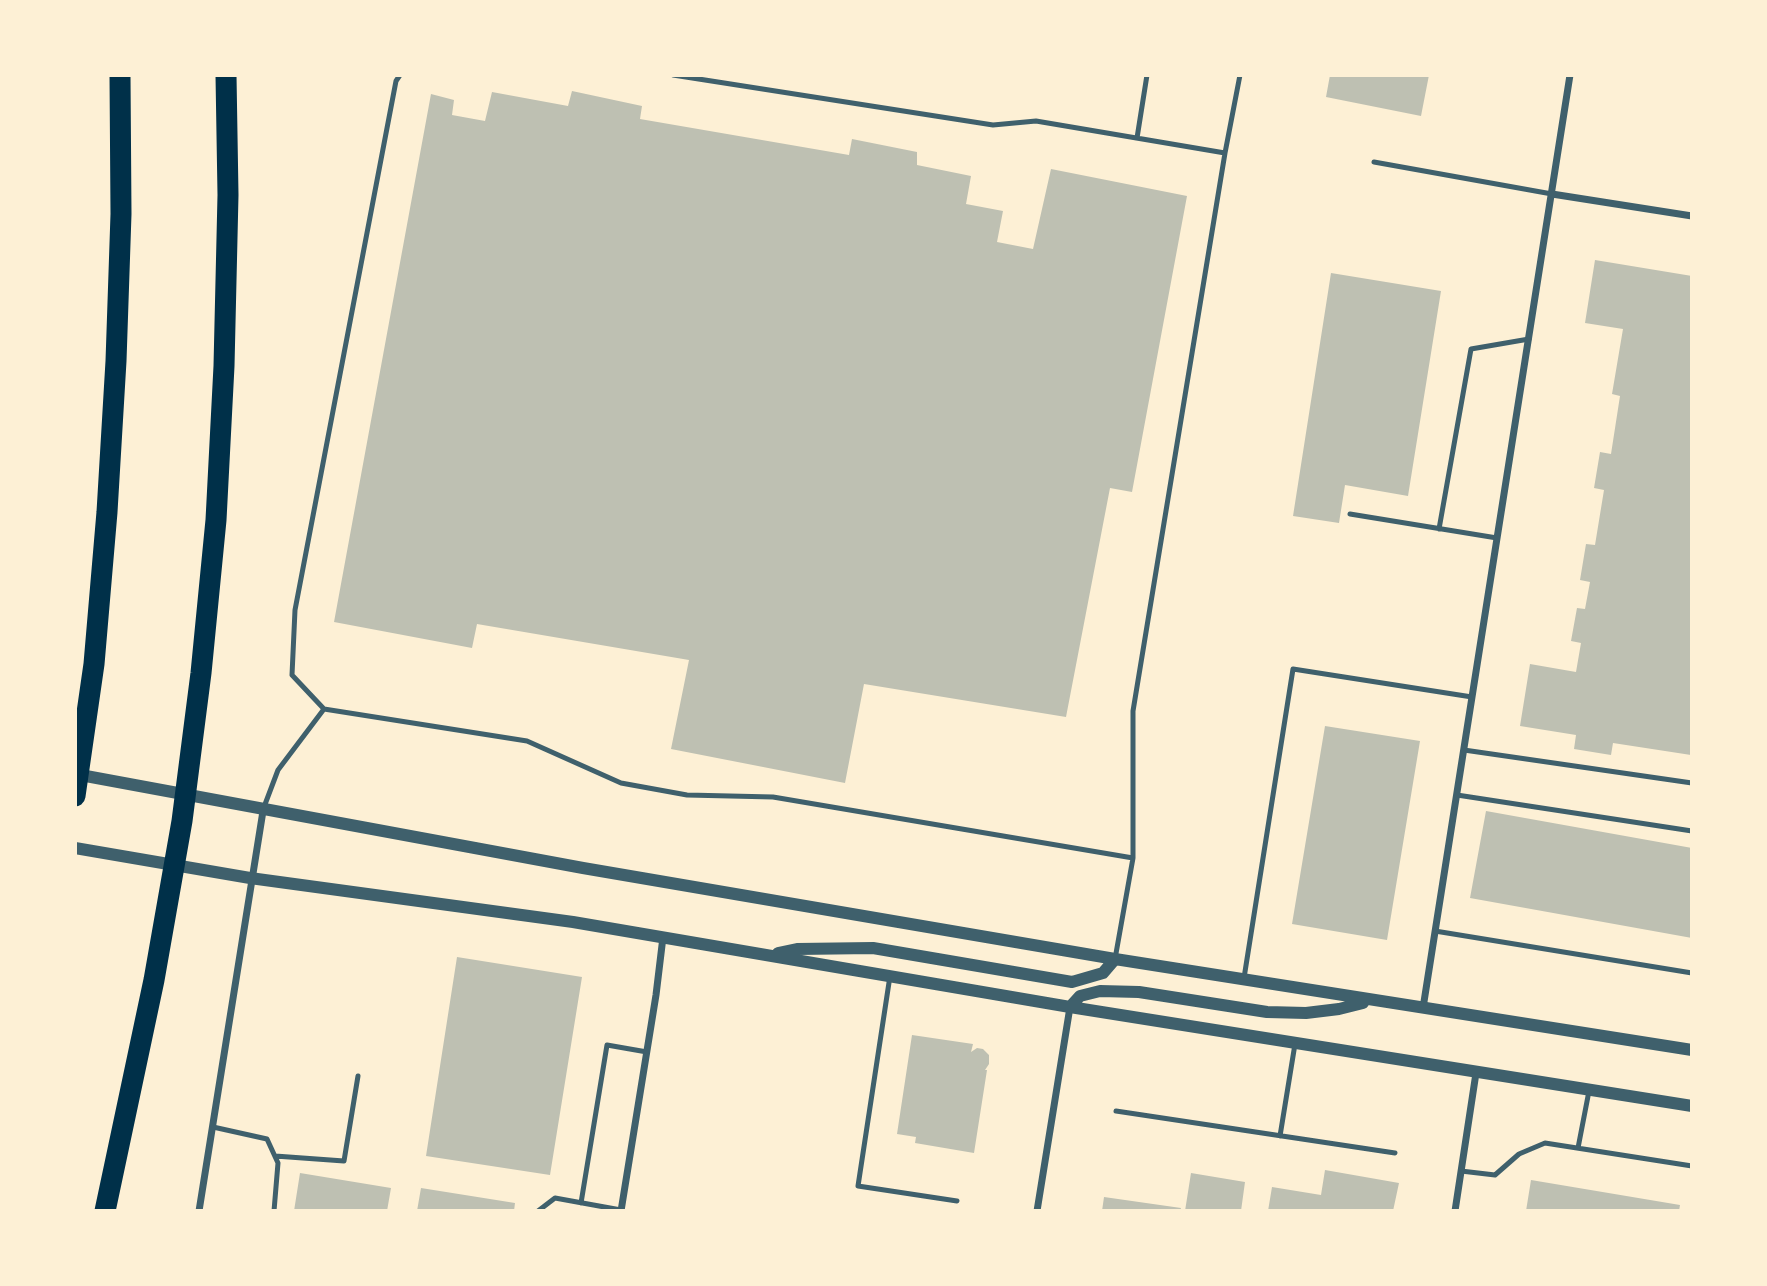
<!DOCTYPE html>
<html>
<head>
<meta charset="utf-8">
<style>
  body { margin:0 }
  #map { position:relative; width:1767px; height:1286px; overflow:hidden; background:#fdf0d5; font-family:"DM Sans",sans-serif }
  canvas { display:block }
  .frame { position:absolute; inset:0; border:77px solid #fdf0d5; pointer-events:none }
</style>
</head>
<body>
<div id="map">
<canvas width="1767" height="1286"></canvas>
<div class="frame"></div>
</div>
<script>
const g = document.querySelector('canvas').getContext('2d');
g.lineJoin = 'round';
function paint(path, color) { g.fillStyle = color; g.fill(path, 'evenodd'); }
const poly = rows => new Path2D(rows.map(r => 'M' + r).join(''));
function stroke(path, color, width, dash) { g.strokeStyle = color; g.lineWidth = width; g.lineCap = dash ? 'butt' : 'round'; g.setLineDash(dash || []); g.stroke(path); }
paint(poly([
  [1330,75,1429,75,1421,116,1326,97],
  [572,91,642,106,640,119,849,155,852,139,917,152,917,165,971,176,966,204,1003,211,997,242,1033,249,1051,169,1187,196,1132,492,1110,488,1066,717,864,684,845,783,671,749,689,660,477,624,472,648,334,622,431,94,454,100,452,115,485,121,492,92,568,106],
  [1595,260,1692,276,1691,755,1613,743,1611,755,1574,749,1576,735,1520,726,1530,664,1576,672,1581,643,1571,641,1577,608,1585,609,1590,582,1580,580,1586,544,1595,545,1604,490,1594,488,1600,452,1611,454,1620,396,1612,394,1623,329,1585,323],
  [1331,273,1441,291,1408,496,1345,485,1339,523,1293,516],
  [1325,726,1420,741,1387,940,1292,924],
  [1486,811,1692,848,1692,938,1470,898],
  [457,957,582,977,550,1175,426,1156],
  [912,1035,973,1044,971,1052,977,1048,983,1049,989,1055,989,1064,985,1070,987,1070,974,1153,915,1143,916,1137,897,1134],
  [1325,1170,1399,1183,1393,1211,1268,1211,1272,1187,1321,1195],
  [300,1173,391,1188,387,1211,294,1211],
  [1191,1173,1245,1182,1241,1211,1185,1211],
  [1531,1180,1680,1205,1679,1211,1526,1211],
  [421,1188,515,1203,514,1211,417,1211],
  [1104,1197,1181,1208,1180,1211,1102,1211]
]), '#bec0b2');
stroke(poly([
  [400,75,396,81,295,610,292,675,324,709,527,741,621,783,687,795,773,797,1133,858],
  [673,75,993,125,1036,121,1225,153,1133,711,1133,858,1115,959],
  [1137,138,1147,75],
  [1225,153,1240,75],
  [1374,162,1552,194],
  [1350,514,1497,538],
  [1439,529,1471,349,1529,339],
  [1464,750,1692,783],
  [1457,795,1692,831],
  [264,807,278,770,324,709],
  [1435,931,1692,973],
  [890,976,858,1186,957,1201],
  [1244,978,1293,669,1472,697],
  [1116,1111,1395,1153],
  [213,1127,267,1139,278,1163,274,1211],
  [1280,1136,1295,1044],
  [1578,1148,1589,1091],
  [275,1156,344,1161,358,1076],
  [1461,1171,1495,1175,1519,1154,1545,1143,1692,1166],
  [581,1203,607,1045,647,1052],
  [538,1211,555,1198,621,1210]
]), '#3f606c', 5);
stroke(poly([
  [1552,194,1692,216],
  [1423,1008,1570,75],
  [199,1211,263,811],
  [621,1211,656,995,663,937],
  [1037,1211,1070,1007],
  [1455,1211,1476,1073]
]), '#3f606c', 7);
stroke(poly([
  [75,774,583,868,1115,959,1692,1050],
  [75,848,250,878,573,922,1070,1007,1692,1106],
  [778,953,797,949,873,948,1072,982,1103,973,1115,959],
  [1070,1007,1080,996,1100,991,1139,992,1267,1012,1306,1013,1339,1009,1363,1003]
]), '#3f606c', 12);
stroke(poly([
  [75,796,94,664,107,512,116,361,121,214,120,75],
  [105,1211,154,980,182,821,201,673,216,520,224,366,228,195,226,75]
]), '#003049', 21);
</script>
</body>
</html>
